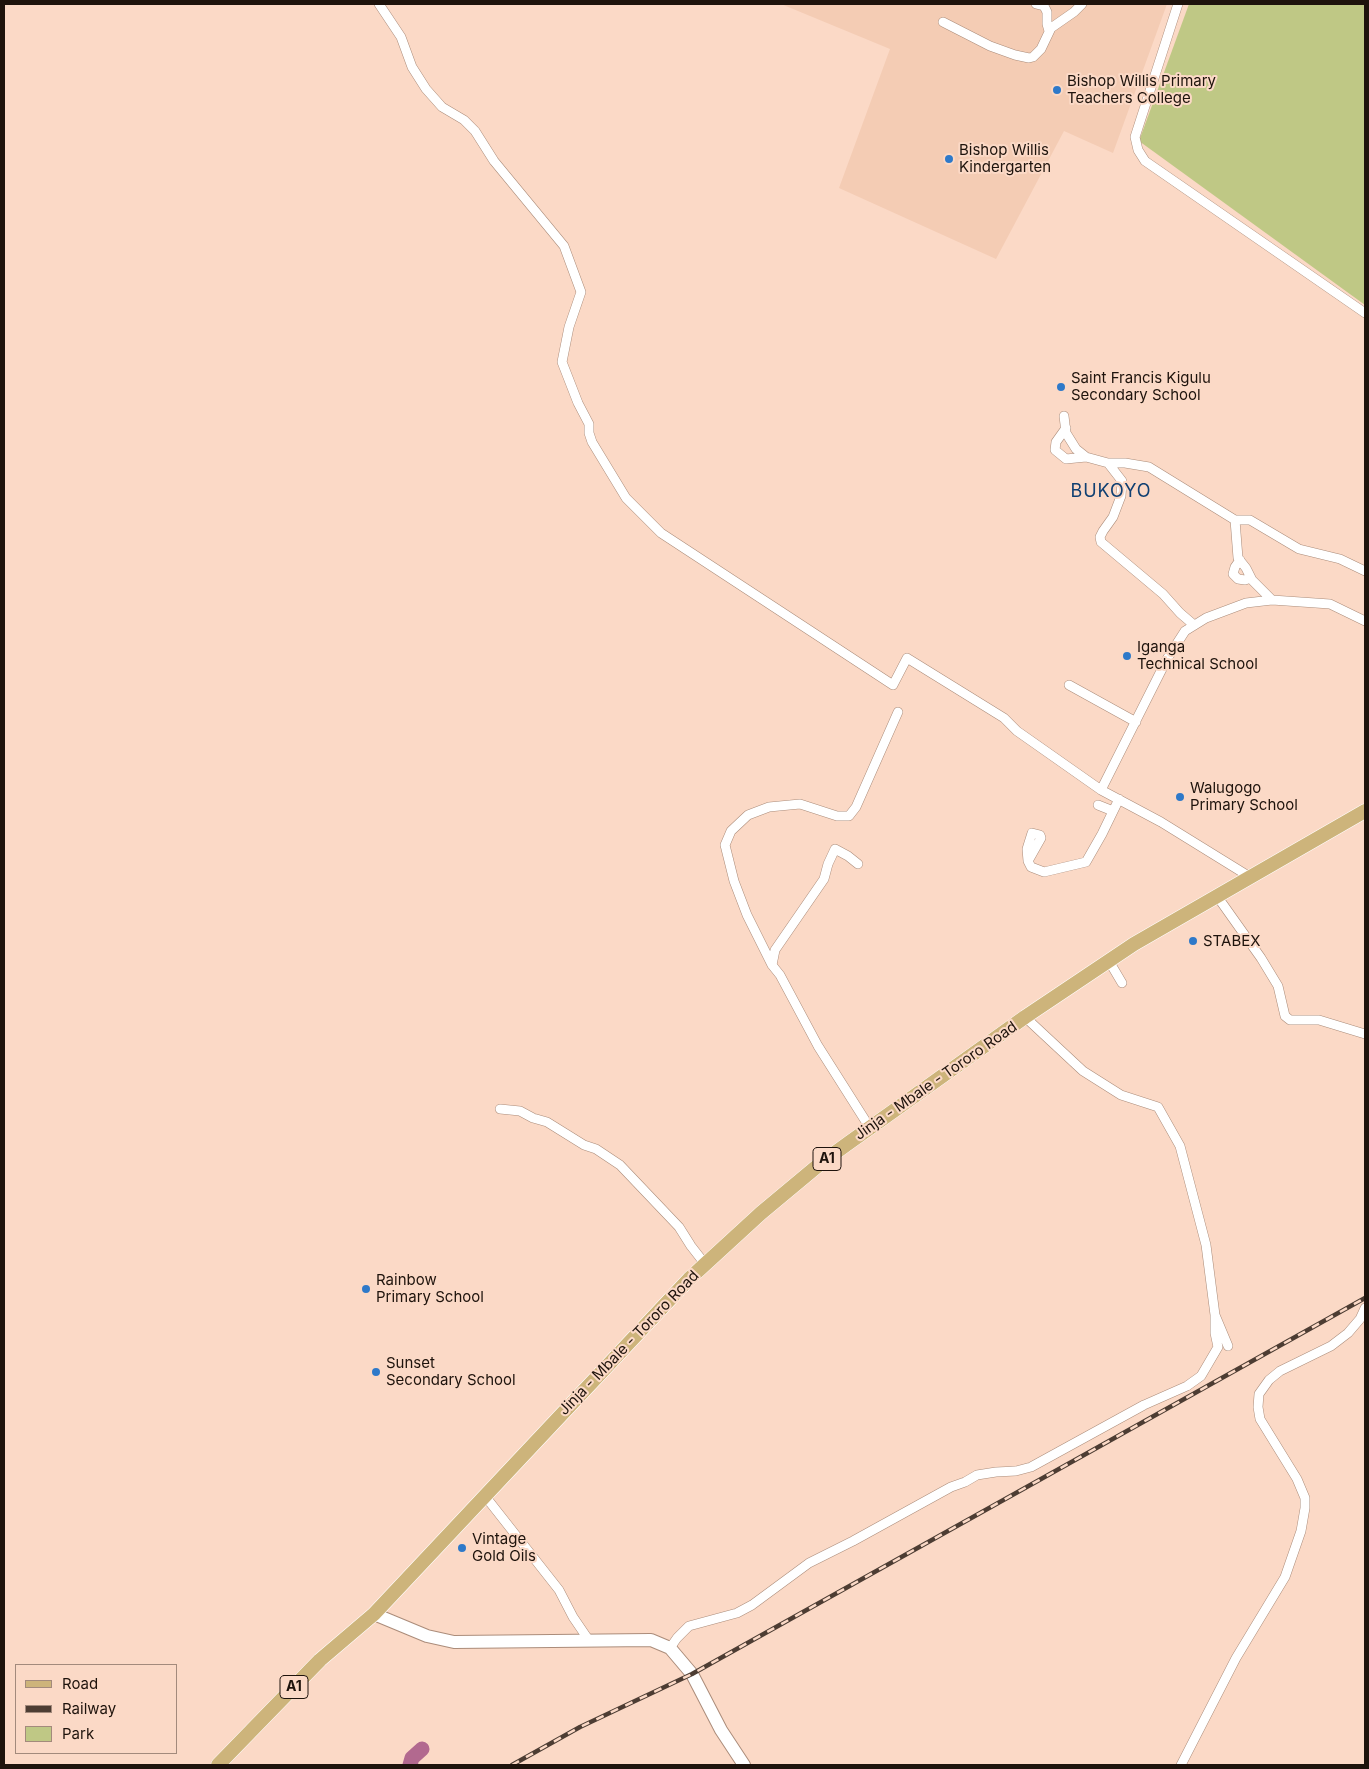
<!DOCTYPE html>
<html>
<head>
<meta charset="utf-8">
<style>
  body { margin:0 }
  #map { position:relative; width:1369px; height:1769px; overflow:hidden; background:#fbd9c6; font-family:Inter,sans-serif }
  canvas { display:block }
  .frame { position:absolute; inset:0; border:5px solid #1e130c; pointer-events:none }
  .legend { position:absolute; left:15px; top:1664px; width:162px; height:90px; box-sizing:border-box; background:#fbd9c6; border:1px solid #a38a7c; margin:0; padding:6px 9px; list-style:none; font-size:15px; color:#1e130c }
  .legend li { display:flex; align-items:center; gap:10px; height:25px }
  .legend b { width:25px; border:1px solid #a38a7c }
</style>
</head>
<body>
<div id="map">
<canvas width="1369" height="1769"></canvas>
<div class="frame"></div>
<ul class="legend">
<li><b style="height:6px;background:#cdb47b"></b>Road</li>
<li><b style="height:6px;background:#4d3d33"></b>Railway</li>
<li><b style="height:14px;background:#bfc885"></b>Park</li>
</ul>
</div>
<script>
const g = document.querySelector('canvas').getContext('2d');
g.lineJoin = 'round';
function paint(path, color) { g.fillStyle = color; g.fill(path, 'evenodd'); }
const poly = rows => new Path2D(rows.map(r => 'M' + r).join(''));
function stroke(path, color, width, dash) { g.strokeStyle = color; g.lineWidth = width; g.lineCap = dash ? 'butt' : 'round'; g.setLineDash(dash || []); g.stroke(path); }
function label(font, color, halo, rows, align = 'center') {
  g.font = font + ' Inter,sans-serif'; g.lineWidth = 4; g.setLineDash([]); g.textBaseline = 'middle'; g.strokeStyle = halo; g.fillStyle = color; for (const [text, x, y, turn = 0] of rows) {
    g.save(); g.translate(x, y); g.rotate((+turn || 0) * Math.PI / 180); g.textAlign = isNaN(turn) ? turn : align; if (halo) g.strokeText(text, 0, 0); g.fillText(text, 0, 0); g.restore();
  }
}
paint(poly([
  [781,4,1167,4,1113,153,1064,131,996,259,839,188,890,49]
]), '#f4ccb4');
paint(poly([
  [1189,4,1365,4,1365,305,1139,141]
]), '#bfc885');
stroke(poly([
  [410,1765,412,1758,422,1749]
]), '#b2698f', 15);
const street = poly([
  [379,4,401,37,412,67,426,89,442,107,464,120,475,131,494,161,564,246,581,292,569,327,562,362,578,403,589,424,589,433,592,442,626,498,661,533,893,685,907,658,1004,718,1017,731,1101,790,1161,822,1250,877],
  [1036,4,1044,6,1047,12,1047,24,1049,31],
  [1178,4,1135,137,1138,150,1145,161,1365,313],
  [943,22,990,46,1015,55,1029,58,1033,57,1041,49,1051,28,1074,12,1082,4],
  [1064,416,1066,433,1076,449,1086,457,1108,463,1125,463,1149,467,1235,520,1250,520,1299,549,1340,559,1365,571],
  [1066,428,1056,442,1055,450,1066,459,1086,457],
  [1108,463,1122,481,1121,496,1113,517,1103,531,1100,537,1101,542,1163,594,1180,613,1194,625],
  [1235,520,1238,558,1246,568,1252,580,1272,600],
  [1240,560,1235,567,1233,574,1238,579,1245,580,1251,578],
  [1069,685,1136,722],
  [1101,790,1167,659,1185,631,1206,618,1246,603,1272,600,1330,604,1365,621],
  [1098,805,1113,811],
  [1028,861,1041,838,1040,835,1032,833,1027,849,1028,861,1031,867,1044,872,1086,862,1102,834,1119,799],
  [1217,896,1261,958,1278,986,1285,1016,1290,1020,1319,1020,1365,1034],
  [1109,961,1122,983],
  [772,965,775,950,824,879,828,864,835,849,848,856,858,864],
  [1025,1017,1083,1071,1121,1095,1158,1107,1180,1146,1206,1245,1215,1315,1228,1346],
  [500,1109,520,1111,533,1118,547,1122,584,1145,596,1149,620,1165,679,1227,691,1246,705,1264],
  [870,1128,818,1046,780,975,772,965,747,915,734,881,725,845,731,831,748,815,769,807,800,804,837,816,849,816,856,807,898,712],
  [485,1496,559,1590,573,1617,588,1639],
  [670,1648,677,1638,689,1626,737,1613,752,1605,809,1563,853,1541,951,1487,965,1482,977,1475,996,1472,1016,1471,1031,1467,1144,1405,1187,1386,1201,1376,1218,1347,1215,1333,1215,1315],
  [1181,1765,1236,1658,1285,1577,1301,1531,1305,1508,1305,1498,1297,1479,1260,1419,1258,1407,1259,1394,1269,1380,1280,1371,1331,1346,1348,1333,1360,1319,1365,1308]
]);
const secondary = poly([
  [374,1614,427,1636,454,1642,651,1640,670,1648,692,1674,721,1730,744,1765]
]);
const primary = poly([
  [218,1765,320,1660,374,1614,689,1279,761,1213,821,1163,850,1142,1025,1017,1134,944,1365,811]
]);
stroke(street, '#ab8c7a', 10);
stroke(secondary, '#ab8c7a', 14);
stroke(primary, '#fff', 15);
stroke(street, '#fff', 9);
stroke(secondary, '#fff', 12);
stroke(primary, '#cdb47b', 14);
const rail = poly([
  [512,1765,580,1727,692,1674,1365,1298]
]);
stroke(rail, '#4d3d33', 4.5);
stroke(rail, '#fbd9c6', 2.5, [8]);
for (const [x, y, r, color] of [
  [1057,90,5,"#2e79c9"],
  [949,159,5,"#2e79c9"],
  [1061,387,5,"#2e79c9"],
  [1127,656,5,"#2e79c9"],
  [1180,797,5,"#2e79c9"],
  [1193,941,5,"#2e79c9"],
  [366,1289,5,"#2e79c9"],
  [376,1372,5,"#2e79c9"],
  [462,1548,5,"#2e79c9"]
]) { const dot = new Path2D(); dot.arc(x, y, r, 0, 2 * Math.PI); g.fillStyle = color; g.fill(dot); stroke(dot, '#fbd9c6', 2); }
for (const [x, y, w] of [
  [827,1159,28],
  [294,1687,28]
]) { const box = new Path2D(); box.roundRect(x - w / 2, y - 11.5, w, 23, 4); g.fillStyle = '#fbd9c6'; g.fill(box); stroke(box, '#1e130c', 1); }
label('bold 14px', '#1e130c', null, [
  ["A1",827,1159],
  ["A1",294,1687]
]);
label('15px', '#1e130c', '#fbd9c6', [
  ["Bishop Willis Primary",1067,81],
  ["Teachers College",1067,98],
  ["Bishop Willis",959,150],
  ["Kindergarten",959,167],
  ["Saint Francis Kigulu",1071,378],
  ["Secondary School",1071,395],
  ["Iganga",1137,647],
  ["Technical School",1137,664],
  ["Walugogo",1190,788],
  ["Primary School",1190,805],
  ["STABEX",1203,941],
  ["Rainbow",376,1280],
  ["Primary School",376,1297],
  ["Sunset",386,1363],
  ["Secondary School",386,1380],
  ["Vintage",472,1539],
  ["Gold Oils",472,1556]
], 'left');
label('15px', '#1e130c', '#fbd9c6', [
  ["Jinja - Mbale - Tororo Road",936,1081,-35],
  ["Jinja - Mbale - Tororo Road",629,1343,-46]
]);
g.letterSpacing = '1px';
label('18px', '#104072', '#fbd9c6', [
  ["BUKOYO",1111,492]
]);
g.letterSpacing = '0px';
</script>
</body>
</html>
